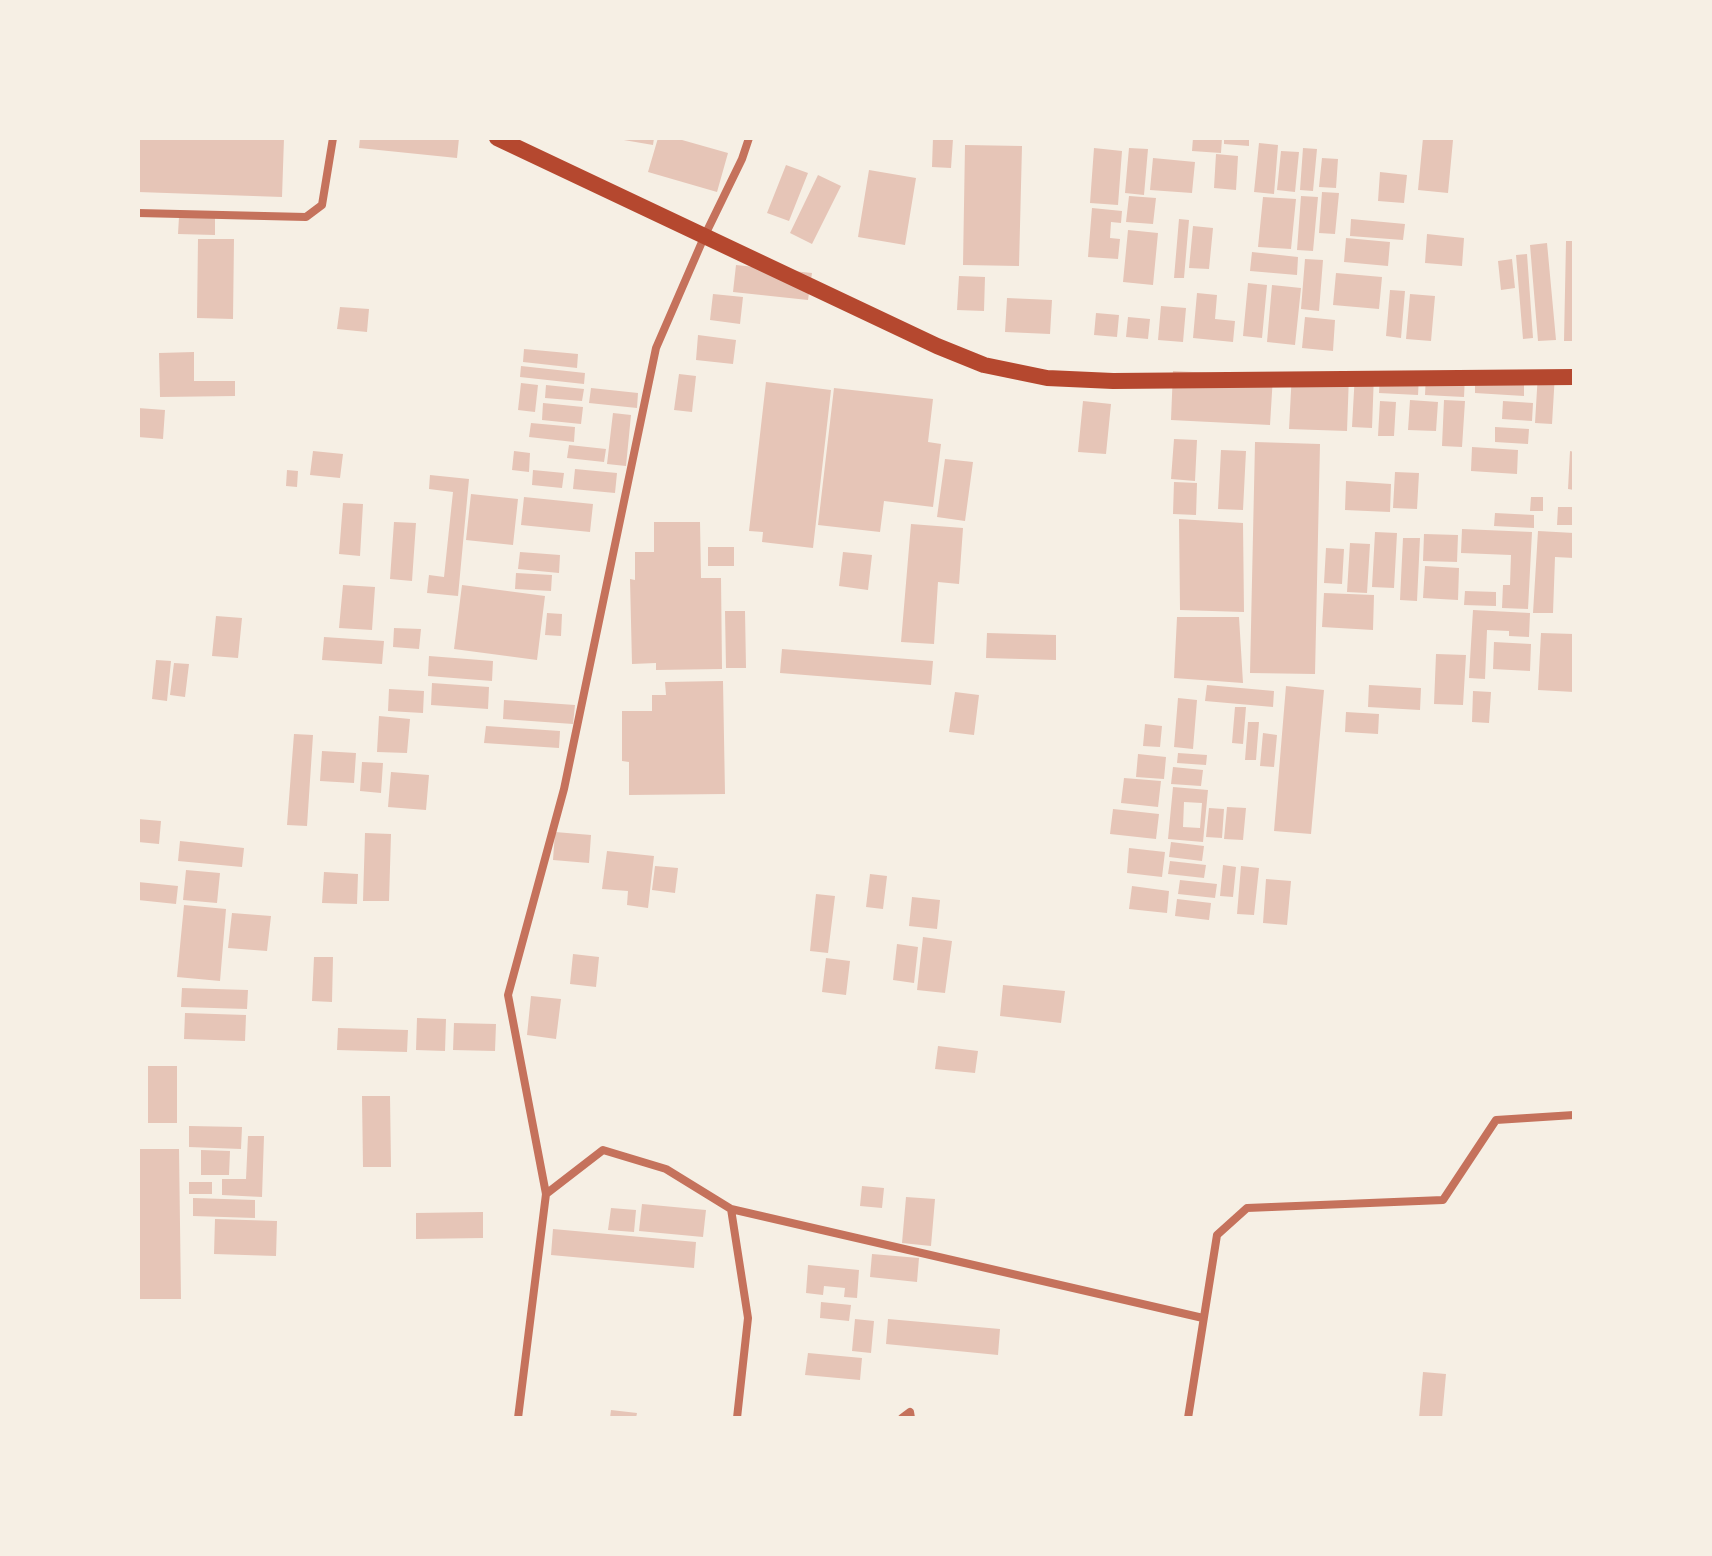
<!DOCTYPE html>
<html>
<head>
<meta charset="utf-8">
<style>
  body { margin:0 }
  #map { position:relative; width:1712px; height:1556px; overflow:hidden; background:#f6efe4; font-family:Barlow,sans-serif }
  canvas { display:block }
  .frame { position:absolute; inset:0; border:140px solid #f6efe4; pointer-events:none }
</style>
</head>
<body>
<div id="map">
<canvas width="1712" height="1556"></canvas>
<div class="frame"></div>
</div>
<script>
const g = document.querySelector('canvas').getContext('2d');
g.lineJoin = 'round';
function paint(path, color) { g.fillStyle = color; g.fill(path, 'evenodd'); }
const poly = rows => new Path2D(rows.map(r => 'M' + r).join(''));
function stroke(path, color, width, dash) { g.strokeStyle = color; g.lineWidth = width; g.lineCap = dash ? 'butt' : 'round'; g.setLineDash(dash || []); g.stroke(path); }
paint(poly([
  [138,138,284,138,282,197,138,192],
  [360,138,459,138,457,158,359,148],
  [612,138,654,138,653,145],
  [658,138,675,138,728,153,717,192,648,172],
  [933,138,953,139,951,168,932,167],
  [1193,138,1222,138,1221,153,1192,151],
  [1224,138,1249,138,1249,146,1224,144],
  [1423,138,1453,140,1448,193,1418,190],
  [1259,143,1278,145,1274,194,1254,192],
  [965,145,1022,146,1019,266,963,265],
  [1094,148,1122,151,1118,205,1090,203],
  [1129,148,1148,149,1144,195,1125,193],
  [1303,148,1317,149,1313,191,1300,190],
  [1281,151,1299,152,1295,192,1277,190],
  [1216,154,1238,156,1236,190,1214,188],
  [1153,158,1195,162,1192,193,1150,190],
  [1322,158,1338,159,1336,188,1319,187],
  [786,165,808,173,789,221,767,213],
  [869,170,916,178,905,245,858,237],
  [1380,172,1407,175,1404,203,1378,201],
  [818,175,841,186,812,244,790,233],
  [1322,192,1339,193,1335,234,1319,233],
  [1129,196,1156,198,1153,224,1126,222],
  [1301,196,1318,197,1313,251,1297,250],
  [1263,197,1296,199,1291,249,1258,247],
  [1092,208,1122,211,1121,223,1111,222,1110,238,1120,239,1118,259,1088,257],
  [179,217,215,217,215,235,178,234],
  [1179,219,1189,220,1184,278,1174,278],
  [1351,219,1405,224,1403,240,1350,236],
  [1193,226,1213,228,1209,269,1189,268],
  [1128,230,1158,233,1153,285,1123,282],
  [1427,234,1464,238,1462,266,1425,263],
  [1346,238,1390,242,1388,266,1344,262],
  [198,239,234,239,233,319,197,318],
  [1566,241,1574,241,1574,341,1564,341],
  [1547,243,1556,340,1538,341,1530,245],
  [1252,252,1298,257,1297,275,1250,271],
  [1527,254,1533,338,1523,339,1516,255],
  [1305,259,1323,260,1319,311,1301,309],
  [1512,259,1515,288,1501,290,1498,261],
  [736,265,812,273,808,300,733,292],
  [1336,273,1382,277,1379,309,1333,305],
  [959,276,985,277,984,311,957,310],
  [1248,283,1267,285,1262,338,1243,336],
  [1272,285,1301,288,1295,345,1267,342],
  [1390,290,1405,291,1401,338,1386,336],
  [1197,293,1217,295,1215,319,1235,321,1233,342,1193,338],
  [713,294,743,297,740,324,710,320],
  [1410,294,1435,296,1431,341,1406,339],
  [1007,298,1052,300,1050,334,1005,332],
  [1161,306,1186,308,1183,342,1158,340],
  [340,307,369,309,367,332,337,329],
  [1096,313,1119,315,1117,337,1094,335],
  [1128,317,1150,319,1148,339,1126,337],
  [1305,317,1335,320,1333,351,1302,348],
  [698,335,736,340,733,364,696,360],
  [524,349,578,354,577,368,523,362],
  [194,352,194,381,235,381,235,396,160,397,159,353],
  [521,366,585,373,584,384,520,377],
  [1173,371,1273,376,1270,425,1171,420],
  [1292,372,1349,375,1347,431,1289,429],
  [1355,373,1374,374,1372,428,1352,427],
  [1538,373,1555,374,1552,424,1535,423],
  [679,374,696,376,692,412,674,410],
  [1426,374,1465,376,1464,397,1425,395],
  [1380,375,1419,377,1418,395,1379,393],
  [1475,381,1524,383,1524,396,1475,393],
  [766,382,831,390,813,548,762,542,763,532,749,531],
  [521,383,538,385,535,412,518,410],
  [546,385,584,389,582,401,545,398],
  [591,388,638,393,637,408,589,403],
  [834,388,933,399,928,442,941,444,933,507,884,501,880,532,818,525],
  [1410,400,1438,402,1436,431,1408,430],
  [1444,400,1465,401,1462,447,1442,446],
  [1083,401,1111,404,1106,454,1078,452],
  [1380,401,1396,402,1394,436,1378,436],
  [1503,401,1533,403,1532,421,1502,419],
  [543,403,583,407,581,424,542,420],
  [138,408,165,410,163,439,138,437],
  [613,413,631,415,626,466,607,464],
  [531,423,575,427,574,442,529,437],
  [1495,427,1529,429,1528,444,1495,442],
  [1174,439,1197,440,1195,481,1171,479],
  [1255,442,1320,444,1315,674,1250,673],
  [569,445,606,449,604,462,567,458],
  [1472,447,1518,450,1517,474,1471,471],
  [1221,450,1246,451,1243,510,1218,509],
  [313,451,343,454,340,478,310,475],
  [514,451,530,453,529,472,512,470],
  [1570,451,1574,452,1574,490,1568,489],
  [945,459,973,462,965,521,937,517],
  [575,469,617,473,615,493,573,489],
  [287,470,298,471,297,487,286,486],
  [533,470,564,473,562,488,532,485],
  [1395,472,1419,473,1417,509,1393,508],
  [430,475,469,479,458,596,427,593,429,575,444,577,453,492,429,489],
  [1346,481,1391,484,1390,512,1345,510],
  [1174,482,1197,483,1196,515,1173,514],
  [471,494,518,499,513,545,466,540],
  [524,497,593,504,590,532,521,525],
  [1531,497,1543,497,1543,511,1530,511],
  [343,503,363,504,360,556,339,554],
  [1558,507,1574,507,1574,525,1557,525],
  [1495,513,1534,515,1534,528,1494,526],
  [1179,519,1243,523,1244,612,1180,610],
  [394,522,416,523,412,581,390,579],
  [654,522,700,522,701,578,721,578,722,669,656,670,656,663,632,664,630,579,635,580,635,552,654,552],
  [911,524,963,528,959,584,938,582,934,644,901,642],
  [1462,529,1532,532,1528,609,1502,608,1503,585,1510,585,1511,555,1461,553],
  [1538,531,1574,533,1574,558,1555,557,1553,613,1533,613],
  [1375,532,1397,533,1394,588,1372,587],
  [1424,534,1458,535,1457,562,1423,561],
  [1403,538,1420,538,1417,601,1400,600],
  [1350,543,1370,544,1367,593,1347,592],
  [708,547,734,547,734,566,708,566],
  [1326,548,1344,549,1342,584,1324,583],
  [520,552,560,555,559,573,518,569],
  [843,552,872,555,868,590,839,586],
  [1425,566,1459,568,1458,600,1423,598],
  [516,573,552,575,551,591,515,589],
  [343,585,375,587,372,630,339,628],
  [462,585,545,596,537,660,454,649],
  [1465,591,1496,592,1496,606,1464,605],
  [1324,593,1374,595,1373,630,1322,627],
  [1473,610,1530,613,1529,637,1509,636,1509,631,1487,630,1485,679,1469,678],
  [725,611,745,611,746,668,726,668],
  [547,613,562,614,561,636,545,635],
  [216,616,242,618,238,658,212,656],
  [1177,617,1239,617,1243,683,1174,678],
  [394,628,421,629,419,649,393,647],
  [987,633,1056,635,1056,660,986,658],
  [1541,633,1574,634,1574,692,1538,690],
  [324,637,384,641,382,664,322,660],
  [1494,642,1531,644,1530,671,1493,669],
  [782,649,933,661,931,685,780,673],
  [1436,654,1466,655,1463,705,1434,704],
  [429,656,493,661,492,681,428,676],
  [156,660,171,661,167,701,152,699],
  [174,663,189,664,185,697,170,695],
  [723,681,725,794,629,795,629,762,622,761,622,711,652,711,652,695,666,695,665,682],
  [432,683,489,687,488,709,431,705],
  [1207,685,1274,691,1273,707,1205,701],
  [1369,685,1421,688,1420,710,1368,707],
  [1286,686,1324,690,1311,834,1274,831],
  [389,689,424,691,423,713,388,711],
  [1473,691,1491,692,1489,723,1472,722],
  [955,692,979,695,974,735,949,732],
  [1178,698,1197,700,1193,749,1174,747],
  [504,700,575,705,573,724,503,719],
  [1235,707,1246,707,1243,744,1232,743],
  [1346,712,1379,714,1378,734,1345,732],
  [379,716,410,719,407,753,377,752],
  [1248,722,1259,722,1256,760,1245,760],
  [1145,724,1162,726,1160,747,1143,746],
  [486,726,560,731,559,748,484,743],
  [1263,733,1277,735,1274,767,1260,766],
  [294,734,313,735,307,826,287,825],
  [322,751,356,753,354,783,320,781],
  [1178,753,1207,755,1206,765,1177,763],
  [1138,754,1166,757,1164,779,1136,777],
  [362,762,383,763,381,793,360,791],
  [1173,767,1203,770,1201,786,1171,784],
  [391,772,429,775,426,810,388,807],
  [1124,778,1161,781,1158,807,1121,803],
  [1173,787,1208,790,1203,842,1168,839],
  [1184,802,1202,803,1200,828,1183,827],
  [1227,807,1246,808,1243,840,1224,839],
  [1209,808,1224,809,1222,838,1206,837],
  [1113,809,1159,814,1156,839,1110,834],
  [138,819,161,821,159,844,138,842],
  [555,832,591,835,589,863,553,860],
  [365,833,391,834,389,901,363,901],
  [180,841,244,848,242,867,178,861],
  [1171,842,1204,846,1202,861,1169,857],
  [1129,848,1165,852,1162,877,1127,873],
  [607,851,654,856,648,908,627,905,628,891,602,889],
  [1170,861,1206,865,1204,878,1168,874],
  [1223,865,1236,867,1233,897,1220,896],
  [655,866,678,868,675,893,652,890],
  [1241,866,1259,868,1254,915,1237,914],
  [186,870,220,873,217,903,183,900],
  [324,872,358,874,357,904,322,903],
  [870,874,887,876,883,909,866,907],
  [1266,879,1291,881,1287,925,1263,923],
  [1180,880,1217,884,1215,898,1178,894],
  [138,882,178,886,176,904,138,900],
  [1132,886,1169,891,1167,913,1129,909],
  [816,894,835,896,828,953,810,951],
  [912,897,940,900,937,929,909,926],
  [1177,899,1211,903,1209,920,1175,916],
  [184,905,226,909,220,981,177,977],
  [232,913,271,916,267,951,228,948],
  [923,937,952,941,945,993,917,990],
  [897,944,918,947,914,983,893,980],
  [573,954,599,957,596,987,570,984],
  [314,957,333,957,332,1002,312,1001],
  [826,958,850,961,846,995,822,992],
  [1003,985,1065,991,1061,1023,1000,1016],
  [182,988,248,990,247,1009,181,1007],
  [531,996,561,999,556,1039,527,1035],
  [185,1013,246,1015,245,1041,184,1039],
  [417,1018,446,1019,445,1051,416,1050],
  [454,1023,496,1024,495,1051,453,1050],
  [338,1028,408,1030,407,1052,337,1050],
  [938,1046,978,1051,975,1073,935,1069],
  [148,1066,177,1066,177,1123,148,1123],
  [362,1096,390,1096,391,1167,363,1167],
  [189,1126,242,1127,241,1149,189,1147],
  [248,1136,264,1136,262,1197,222,1195,222,1179,246,1179],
  [138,1149,179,1149,181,1299,138,1299],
  [201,1150,230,1151,229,1175,201,1175],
  [189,1182,212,1182,212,1194,189,1194],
  [862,1186,884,1188,882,1208,860,1206],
  [906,1197,935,1199,931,1246,902,1243],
  [193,1198,255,1200,255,1218,193,1216],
  [642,1204,706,1210,703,1237,639,1231],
  [611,1208,636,1210,634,1232,608,1230],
  [483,1212,483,1238,416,1239,416,1213],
  [215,1219,277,1221,276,1256,214,1254],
  [553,1229,696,1242,694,1268,551,1255],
  [872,1254,919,1258,917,1282,870,1277],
  [808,1265,859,1270,857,1298,844,1297,845,1288,824,1286,823,1295,806,1293],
  [821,1302,851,1305,849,1321,820,1318],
  [855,1319,874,1321,871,1353,852,1351],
  [888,1319,1000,1329,998,1355,886,1344],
  [808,1353,862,1358,860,1380,805,1375],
  [1423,1372,1446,1374,1442,1418,1419,1418],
  [611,1410,637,1413,636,1418,610,1418]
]), '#e6c5b7');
stroke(poly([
  [138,213,306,217,322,205,333,138],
  [546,1194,603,1150,666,1169,731,1209,748,1318,737,1418],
  [731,1209,1203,1318],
  [518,1418,546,1194,508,995,564,789,656,348,705,235,742,159,749,138],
  [902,1418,910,1412,911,1418],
  [1188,1418,1217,1235,1247,1208,1443,1200,1496,1120,1574,1115]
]), '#c5725c', 8);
stroke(poly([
  [497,138,937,346,984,365,1047,378,1113,381,1574,377]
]), '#b5482f', 16);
</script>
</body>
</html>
